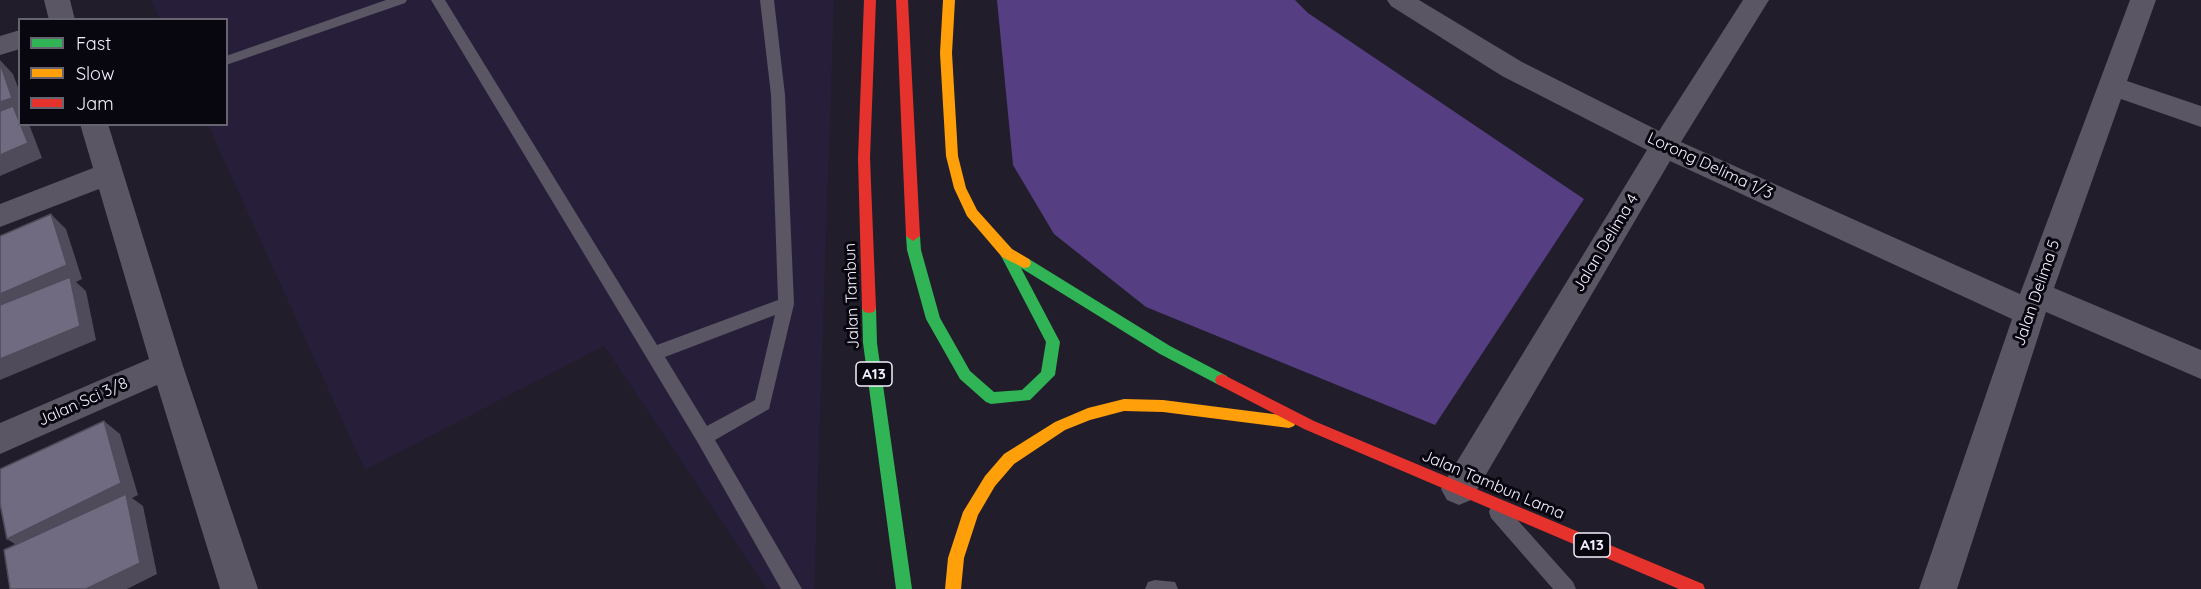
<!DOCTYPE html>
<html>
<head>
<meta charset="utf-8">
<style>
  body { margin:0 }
  #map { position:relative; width:2201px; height:589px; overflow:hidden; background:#211d2a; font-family:Quicksand,sans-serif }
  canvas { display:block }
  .legend { position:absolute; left:18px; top:18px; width:210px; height:108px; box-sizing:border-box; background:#08060f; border:2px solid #66646f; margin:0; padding:8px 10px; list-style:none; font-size:18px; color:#f4f0fe }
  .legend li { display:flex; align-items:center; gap:12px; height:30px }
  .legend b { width:30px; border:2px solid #66646f }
</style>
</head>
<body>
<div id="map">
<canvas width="2201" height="589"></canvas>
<ul class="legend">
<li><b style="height:8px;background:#30b455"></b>Fast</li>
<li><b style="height:8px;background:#ff9f0a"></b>Slow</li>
<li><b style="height:8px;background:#e5322d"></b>Jam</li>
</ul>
</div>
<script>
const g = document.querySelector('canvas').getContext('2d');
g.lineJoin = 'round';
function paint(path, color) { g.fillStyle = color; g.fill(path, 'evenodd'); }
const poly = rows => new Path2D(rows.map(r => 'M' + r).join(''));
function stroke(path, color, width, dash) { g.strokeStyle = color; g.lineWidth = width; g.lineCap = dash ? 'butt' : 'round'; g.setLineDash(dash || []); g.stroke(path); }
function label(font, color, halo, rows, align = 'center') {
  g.font = font + ' Quicksand,sans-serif'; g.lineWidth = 6; g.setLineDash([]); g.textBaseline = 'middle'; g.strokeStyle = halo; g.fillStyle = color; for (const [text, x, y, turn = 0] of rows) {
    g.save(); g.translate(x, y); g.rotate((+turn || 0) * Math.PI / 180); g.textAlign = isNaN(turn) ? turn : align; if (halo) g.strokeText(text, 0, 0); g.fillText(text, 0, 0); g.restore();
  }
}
paint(poly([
  [151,0,834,0,814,589,767,589,604,346,365,470,208,125,226,124,226,20,160,19]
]), '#271f3a');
paint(poly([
  [997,0,1295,0,1308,13,1584,199,1435,425,1146,307,1054,234,1013,165]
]), '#553e82');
paint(poly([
  [386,0,407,0,405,3,226,65,226,56,386,0],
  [431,0,445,0,657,345,778,300,771,95,760,0,774,0,785,95,794,304,769,409,715,440,802,589,781,589,698,443,431,0],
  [775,315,755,400,707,426,665,357,775,315],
  [1498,504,1505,506,1573,582,1576,589,1553,589,1491,518,1489,512,1491,506,1498,504],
  [1155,580,1175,582,1178,589,1145,589,1148,582,1155,580]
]), '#5a5663');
paint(poly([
  [44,0,70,0,75,20,49,20,44,0],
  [1387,0,1419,0,1522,62,1659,131,1743,0,1769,0,1681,142,2020,294,2130,0,2156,0,2127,81,2201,106,2201,127,2121,99,2054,288,2201,350,2201,379,2046,312,1957,589,1919,589,2012,319,1670,161,1471,500,1459,505,1447,500,1441,489,1447,478,1647,150,1502,76,1391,6,1387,0],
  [20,30,20,49,0,55,0,36,20,30],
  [80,124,108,124,183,366,258,589,220,589,157,385,0,454,0,423,149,359,99,189,0,227,0,204,93,168,80,124]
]), '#5a5663');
paint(poly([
  [913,231,920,236,921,250,940,318,970,371,994,392,1022,390,1041,372,1046,342,1000,254,1007,249,1012,250,1018,262,1024,258,1029,259,1170,346,1227,376,1229,380,1227,384,1222,386,1217,384,1160,354,1021,268,1060,342,1055,375,1030,400,991,404,986,402,960,379,926,319,907,250,906,236,913,231],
  [869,303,874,304,876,308,877,343,912,589,896,589,863,343,862,308,864,304,869,303]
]), '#30b455');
paint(poly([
  [943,0,955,0,952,53,958,156,966,188,977,210,1012,249,1029,259,1031,263,1029,267,1024,268,1002,257,967,216,954,188,946,156,940,53,943,0],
  [1124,399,1163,400,1289,416,1294,418,1296,422,1294,426,1289,428,1163,412,1124,411,1090,420,1065,430,1014,464,995,486,978,515,964,558,961,589,945,589,948,558,963,512,985,476,1004,454,1055,422,1088,408,1124,399]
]), '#ff9f0a');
paint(poly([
  [864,0,876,0,870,158,876,308,874,312,869,313,864,312,862,308,858,158,864,0],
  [896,0,908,0,920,236,913,241,906,236,896,0],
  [1222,374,1314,421,1703,584,1705,589,1679,589,1304,429,1217,384,1215,380,1217,376,1222,374]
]), '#e5322d');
paint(poly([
  [0,60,13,74,20,93,20,123,0,123],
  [20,124,29,124,42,158,0,176,0,155],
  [51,214,66,229,82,279,76,282,86,291,96,340,0,380,0,294],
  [104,421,120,434,138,495,132,498,143,506,157,574,127,589,86,589,7,539]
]), '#4f4b5a');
const building = poly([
  [0,63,12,98,0,102,0,63],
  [13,106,28,143,0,155,0,111,13,106],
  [51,214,67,265,0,294,0,236,51,214],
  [70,277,80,326,0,359,0,305,70,277],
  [104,421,121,483,7,539,0,504,0,469,104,421],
  [126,494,140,563,86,589,10,589,4,550,126,494]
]);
paint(building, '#716b81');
stroke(building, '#4f4b5a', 1.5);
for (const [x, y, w] of [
  [874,374,36],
  [1592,545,36]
]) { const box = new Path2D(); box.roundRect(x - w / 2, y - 12, w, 24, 4.5); g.fillStyle = '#08060f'; g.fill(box); stroke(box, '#f4f0fe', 1.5); }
label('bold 15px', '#f4f0fe', null, [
  ["A13",874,374],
  ["A13",1592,545]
]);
label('16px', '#f4f0fe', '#08060f', [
  ["Lorong Delima 1/3",1710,166,25],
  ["Jalan Delima 4",1606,243,-59],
  ["Jalan Delima 5",2037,293,-71],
  ["Jalan Tambun",852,296,-92],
  ["Jalan Sci 3/8",83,402,-24],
  ["Jalan Tambun Lama",1493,485,23]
]);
</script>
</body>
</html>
